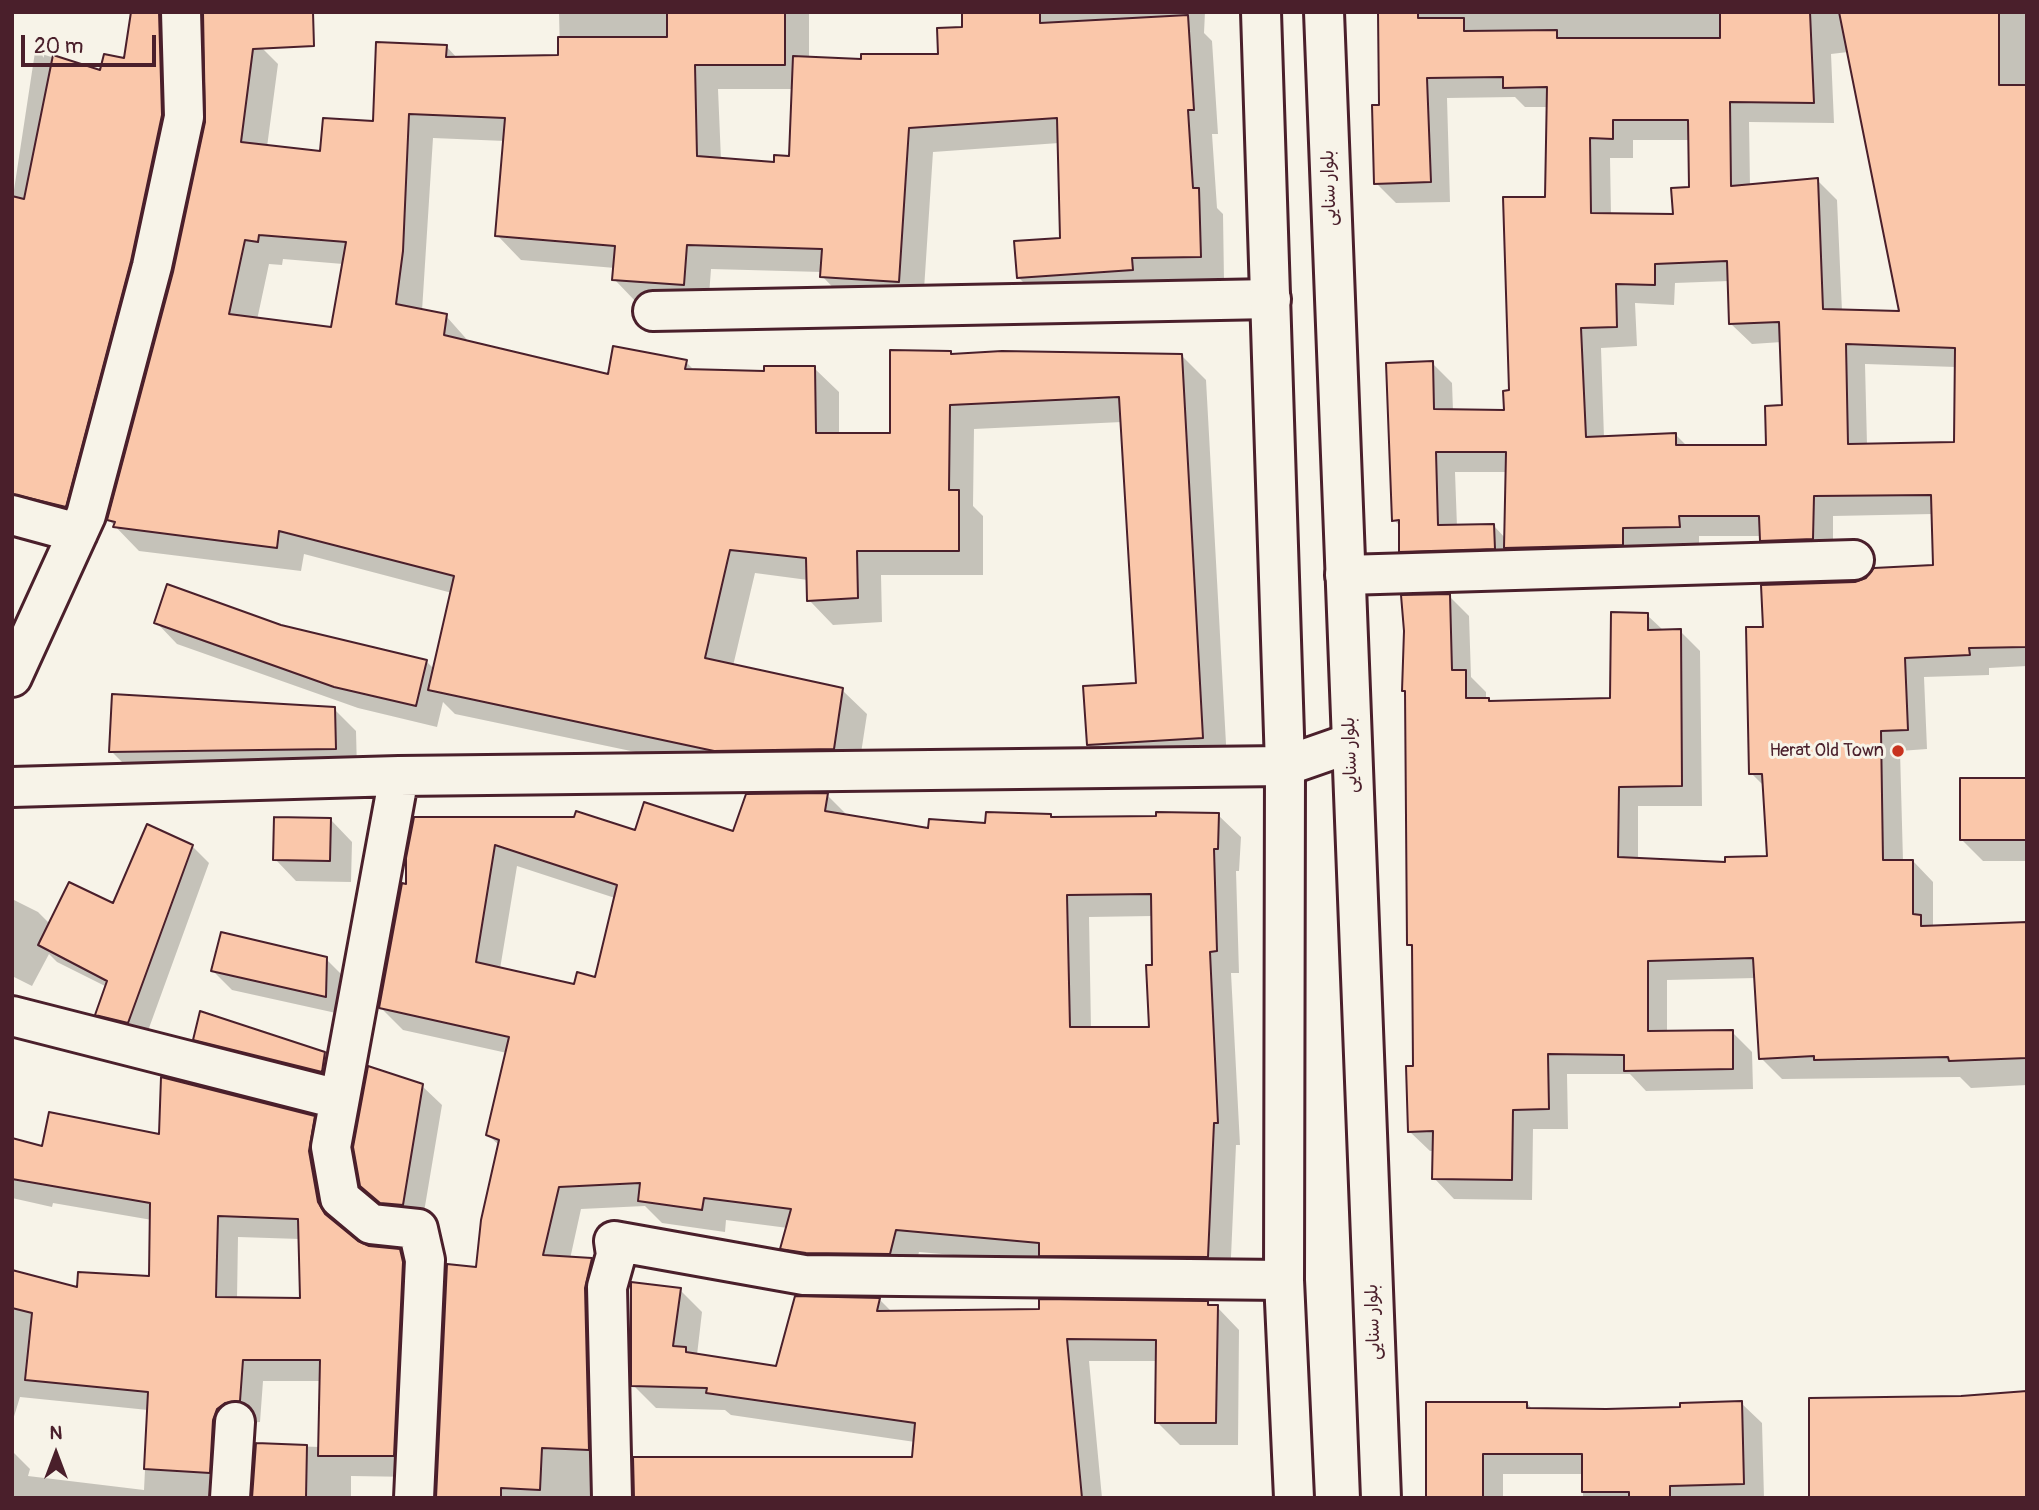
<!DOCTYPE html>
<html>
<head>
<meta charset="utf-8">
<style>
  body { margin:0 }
  #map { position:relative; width:2039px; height:1510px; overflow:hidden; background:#f7f3e8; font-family:Pangolin,sans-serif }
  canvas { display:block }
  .frame { position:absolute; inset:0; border:14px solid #4a1f2b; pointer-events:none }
  .north { position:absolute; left:21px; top:1419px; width:70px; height:70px; -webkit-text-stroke:5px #f7f3e8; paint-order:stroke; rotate:0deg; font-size:19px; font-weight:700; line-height:28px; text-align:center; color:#4a1f2b }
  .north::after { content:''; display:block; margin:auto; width:24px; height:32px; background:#4a1f2b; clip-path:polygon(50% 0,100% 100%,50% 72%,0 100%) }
  .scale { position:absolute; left:21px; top:35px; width:135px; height:32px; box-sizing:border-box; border:4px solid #4a1f2b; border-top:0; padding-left:9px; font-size:21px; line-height:24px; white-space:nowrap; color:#4a1f2b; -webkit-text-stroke:5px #f7f3e8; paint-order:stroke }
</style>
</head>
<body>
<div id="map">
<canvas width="2039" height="1510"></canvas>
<div class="frame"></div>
<div class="north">N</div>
<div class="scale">20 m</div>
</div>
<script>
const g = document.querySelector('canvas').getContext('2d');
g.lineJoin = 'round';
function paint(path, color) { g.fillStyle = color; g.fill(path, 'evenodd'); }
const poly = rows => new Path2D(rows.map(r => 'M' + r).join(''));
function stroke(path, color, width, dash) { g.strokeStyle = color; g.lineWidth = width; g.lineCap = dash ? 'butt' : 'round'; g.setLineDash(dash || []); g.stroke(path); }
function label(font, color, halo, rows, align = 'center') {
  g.font = font + ' Pangolin,"Playpen Sans Arabic",sans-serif'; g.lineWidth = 6; g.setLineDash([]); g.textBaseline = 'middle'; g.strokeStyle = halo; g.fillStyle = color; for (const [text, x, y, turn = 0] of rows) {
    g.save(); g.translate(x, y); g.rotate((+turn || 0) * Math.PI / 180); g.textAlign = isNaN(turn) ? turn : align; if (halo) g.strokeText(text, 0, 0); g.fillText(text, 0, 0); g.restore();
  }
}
paint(poly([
  [132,12,216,12,195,17,90,530,12,524,12,203,35,52,101,72,126,60],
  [559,12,809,12,809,58,862,60,940,56,964,28,963,12,1205,12,1204,33,1212,41,1218,134,1212,134,1217,208,1223,214,1224,281,1156,282,1043,302,1018,277,1062,240,1059,143,933,152,923,305,846,301,822,276,822,272,711,269,708,309,638,304,614,279,615,268,521,260,497,235,505,141,433,138,422,311,446,316,470,343,609,377,686,362,695,371,766,373,814,368,839,392,839,434,891,434,950,352,953,356,1181,355,1206,380,1227,762,1113,769,1088,745,1138,685,1122,422,974,429,973,506,983,516,983,575,881,575,882,622,833,625,809,600,808,580,755,573,733,666,842,690,867,714,858,773,740,774,455,714,443,702,437,727,358,708,177,644,156,622,280,627,426,661,435,670,452,593,304,554,301,571,139,551,109,520,254,40,278,64,267,147,322,153,374,122,446,46,458,59,560,57],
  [718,89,793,89,791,158,776,164,721,160],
  [283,259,343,264,332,329,257,320,269,264,282,265],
  [1375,12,2027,12,2027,666,1989,668,1989,675,1924,677,1927,749,1900,751,1903,861,1913,861,1933,882,1933,928,2027,924,2027,1085,1971,1088,1960,1077,1782,1079,1761,1058,1756,978,1667,980,1667,1033,1732,1032,1752,1052,1753,1089,1646,1091,1630,1074,1567,1074,1568,1129,1533,1129,1532,1200,1454,1199,1434,1178,1434,1151,1430,1151,1409,1131,1415,1067,1414,949,1409,945,1407,694,1404,691,1449,596,1469,616,1471,677,1486,692,1486,700,1492,703,1612,700,1647,615,1664,631,1680,631,1700,651,1702,806,1638,806,1638,860,1726,864,1768,858,1764,786,1751,773,1764,628,1855,584,1935,567,1933,514,1833,516,1833,559,1782,561,1761,540,1761,536,1699,536,1699,546,1422,571,1401,551,1400,526,1394,520,1432,363,1452,383,1453,411,1506,412,1547,198,1548,107,1525,107,1515,97,1447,98,1450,202,1396,203,1376,183,1380,106,1380,17],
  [1848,52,1901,313,1842,311,1837,200,1817,180,1750,186,1749,122,1834,123,1831,54],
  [1633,140,1690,140,1690,189,1675,216,1611,215,1610,158,1633,158],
  [1729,281,1731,324,1752,344,1782,342,1784,407,1768,447,1688,447,1675,434,1604,438,1601,348,1637,346,1635,303,1674,305,1675,283],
  [1865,364,1956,367,1955,444,1867,445],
  [1455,472,1507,472,1506,539,1494,526,1457,527],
  [334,709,356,731,357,770,133,773,111,751],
  [2027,780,2027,861,1983,861,1961,839],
  [827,795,849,817,930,830,1050,816,1053,819,1218,815,1241,837,1239,871,1236,871,1239,973,1231,973,1240,1145,1236,1145,1230,1279,919,1252,913,1276,805,1271,782,1248,788,1228,726,1220,725,1232,662,1223,645,1206,581,1209,570,1259,592,1260,614,1282,611,1498,438,1498,500,1146,488,1135,507,1053,403,1030,381,1008,408,886,415,819,636,832,734,833],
  [517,866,615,898,596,979,575,987,500,969],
  [1153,916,1151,1029,1091,1029,1089,917],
  [331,820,352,842,351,882,296,881,275,859],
  [192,846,209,863,145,1039,114,1031,97,1014,107,987,57,962,49,954,32,986,12,976,12,899,38,912,50,924,114,905],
  [326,959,346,979,345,1015,232,990,212,970],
  [195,1039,324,1054,346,1075,344,1093,217,1061],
  [422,1086,442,1105,422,1224,401,1222,362,1186],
  [314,1117,335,1138,330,1173,342,1231,368,1247,399,1251,421,1272,414,1477,351,1476,351,1498,252,1498,257,1445,320,1447,321,1381,263,1381,260,1422,246,1423,230,1498,12,1498,12,1451,30,1469,28,1476,144,1490,148,1410,20,1397,12,1423,12,1271,78,1289,151,1278,152,1220,53,1203,52,1207,12,1198,12,1140,44,1148],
  [238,1237,300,1239,302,1299,237,1299],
  [680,1290,702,1312,697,1355,777,1368,879,1299,892,1312,1040,1311,1207,1303,1217,1307,1239,1330,1238,1445,1180,1445,1157,1422,1158,1361,1089,1361,1102,1498,633,1498,635,1459,914,1459,915,1442,731,1415,725,1410,656,1408,633,1385],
  [1527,1403,1533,1410,1682,1409,1741,1403,1762,1423,1764,1498,1583,1498,1583,1474,1503,1474,1503,1498,1426,1498]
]), '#0003');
const building = poly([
  [131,12,159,12,162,115,131,261,66,507,12,494,12,196,24,199,53,55,100,70,104,54,124,58,131,12],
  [203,12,313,12,314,46,253,49,241,142,320,151,323,118,373,121,376,42,447,45,446,57,558,55,558,37,667,37,667,12,785,12,785,65,695,65,697,156,774,162,774,155,789,156,793,56,861,59,861,54,938,54,937,28,962,27,962,12,1040,12,1040,23,1188,15,1194,110,1188,110,1193,188,1199,188,1201,257,1132,258,1133,270,1017,278,1014,241,1060,238,1057,118,909,128,899,282,820,277,822,249,687,245,684,285,612,280,615,246,495,236,505,118,409,114,403,251,396,304,447,314,444,335,608,374,613,346,687,360,685,369,764,371,764,366,815,366,816,433,890,433,890,350,951,351,951,354,1002,351,1182,354,1203,738,1087,745,1083,686,1136,683,1119,397,950,405,949,490,959,490,959,551,857,551,858,598,807,601,806,558,730,550,705,658,843,688,834,749,714,751,428,690,454,576,279,531,277,548,113,527,115,522,107,520,173,272,205,122,203,12],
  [259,235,346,242,331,327,229,314,245,240,258,242,259,235],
  [1378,12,1418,12,1418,18,1464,18,1464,31,1557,30,1557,38,1720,38,1720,12,1810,12,1814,103,1730,102,1731,186,1818,178,1823,309,1899,311,1839,12,1999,12,1999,85,2027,85,2027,647,1969,648,1970,655,1905,658,1908,730,1881,731,1883,860,1913,860,1913,914,1921,915,1921,926,2027,922,2027,1058,1949,1061,1948,1057,1814,1060,1814,1056,1759,1059,1753,958,1648,961,1648,1031,1733,1030,1733,1069,1624,1071,1624,1055,1548,1054,1549,1109,1513,1110,1512,1180,1432,1179,1433,1131,1408,1132,1406,1066,1413,1066,1412,945,1407,945,1405,691,1402,691,1404,631,1401,595,1450,594,1452,670,1466,670,1466,698,1489,698,1489,701,1610,698,1611,612,1648,613,1648,630,1681,629,1682,786,1619,787,1618,857,1725,862,1725,857,1767,856,1762,774,1749,774,1746,627,1763,627,1761,585,1855,582,1866,578,1874,568,1933,565,1931,495,1814,496,1813,539,1760,541,1759,516,1679,516,1680,527,1623,528,1623,545,1504,548,1506,452,1436,452,1438,525,1494,524,1495,549,1399,552,1399,520,1392,521,1386,363,1433,361,1434,409,1504,410,1503,391,1509,390,1503,197,1545,197,1547,87,1503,88,1503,77,1427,78,1431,182,1374,184,1372,105,1379,105,1378,12],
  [1613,120,1688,120,1689,187,1671,188,1673,214,1591,213,1590,138,1613,139,1613,120],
  [1727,261,1729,324,1779,322,1782,405,1765,406,1766,445,1676,445,1676,433,1586,437,1581,328,1617,327,1616,284,1655,285,1655,264,1727,261],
  [1846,344,1955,348,1954,442,1848,444,1846,344],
  [167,584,281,625,427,660,416,706,334,687,154,623,167,584],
  [112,694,335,707,336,749,109,752,112,694],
  [1960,778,2027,778,2027,840,1960,840,1960,778],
  [828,793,825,811,928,828,929,819,985,823,986,812,1051,814,1051,817,1156,816,1156,812,1219,813,1218,849,1214,849,1217,951,1210,952,1218,1123,1214,1123,1208,1257,1039,1256,1039,1243,896,1230,890,1254,806,1253,780,1249,791,1209,704,1198,702,1210,638,1201,640,1183,559,1187,543,1255,592,1258,585,1288,589,1450,542,1448,540,1490,501,1488,501,1498,436,1498,447,1264,476,1267,481,1220,499,1140,486,1135,509,1037,379,1008,402,883,406,884,406,858,414,817,574,817,576,811,635,830,644,802,733,831,746,794,828,793],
  [495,845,617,885,595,977,577,972,574,984,476,962,495,845],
  [1151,894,1152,965,1146,965,1149,1027,1070,1027,1067,895,1151,894],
  [274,817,331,818,330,861,273,860,274,817],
  [147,824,193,845,128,1023,95,1015,107,981,38,945,69,882,113,903,147,824],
  [221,932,327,957,326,997,211,971,221,932],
  [200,1011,325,1052,322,1072,193,1040,200,1011],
  [368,1066,423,1084,403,1205,380,1203,360,1186,353,1147,368,1066],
  [161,1077,315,1116,309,1151,318,1202,325,1214,358,1241,369,1246,400,1249,403,1262,394,1456,318,1456,320,1360,243,1360,240,1401,225,1403,217,1409,213,1420,210,1473,144,1469,148,1392,25,1380,32,1313,12,1308,12,1270,77,1287,78,1272,149,1276,150,1203,12,1179,12,1138,42,1146,49,1112,159,1134,161,1077],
  [218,1216,298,1219,300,1298,216,1297,218,1216],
  [631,1282,681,1288,673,1346,686,1347,686,1352,776,1366,795,1296,880,1298,877,1311,1039,1309,1039,1299,1208,1301,1208,1305,1218,1305,1216,1423,1155,1423,1156,1340,1067,1339,1082,1498,634,1498,633,1457,912,1457,915,1423,706,1393,707,1388,631,1386,631,1282],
  [2027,1391,2027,1498,1809,1498,1809,1398,1961,1396,2027,1391],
  [1742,1401,1744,1484,1670,1486,1670,1498,1629,1498,1629,1492,1582,1492,1582,1454,1483,1454,1483,1498,1426,1498,1426,1402,1527,1402,1527,1408,1606,1409,1680,1407,1680,1403,1742,1401],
  [256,1443,307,1445,306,1498,252,1498,256,1443]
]);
paint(building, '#fac7aa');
stroke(building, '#4a1f2b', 2);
const minor = poly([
  [653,311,1271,299],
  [12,515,78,533],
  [1345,575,1854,560],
  [12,677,86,515,152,266,184,117,181,12],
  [399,776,331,1147,340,1198,371,1224,418,1229,425,1260,414,1498],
  [12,787,399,776,1285,766,1351,743],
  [12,1016,338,1099],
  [230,1498,235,1422],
  [612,1498,607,1287,616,1255,614,1241,804,1275,1284,1280]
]);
const secondary = poly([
  [1261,12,1285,766,1284,1280,1294,1498],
  [1324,12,1381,1498]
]);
stroke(minor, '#4a1f2b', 44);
stroke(secondary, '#4a1f2b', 44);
stroke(minor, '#f7f3e8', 38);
stroke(secondary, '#f7f3e8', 38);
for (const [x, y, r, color] of [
  [1898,751,7,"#c8321e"]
]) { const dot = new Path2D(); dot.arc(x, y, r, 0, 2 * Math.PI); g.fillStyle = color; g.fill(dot); stroke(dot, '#f7f3e8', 2.5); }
label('18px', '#4a1f2b', '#f7f3e8', [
  ["بلوار سنایی",1330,188,-92],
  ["بلوار سنایی",1351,755,-92],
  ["بلوار سنایی",1374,1322,-92]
]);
label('18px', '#4a1f2b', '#f7f3e8', [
  ["Herat Old Town",1884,751]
], 'right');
</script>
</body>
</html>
